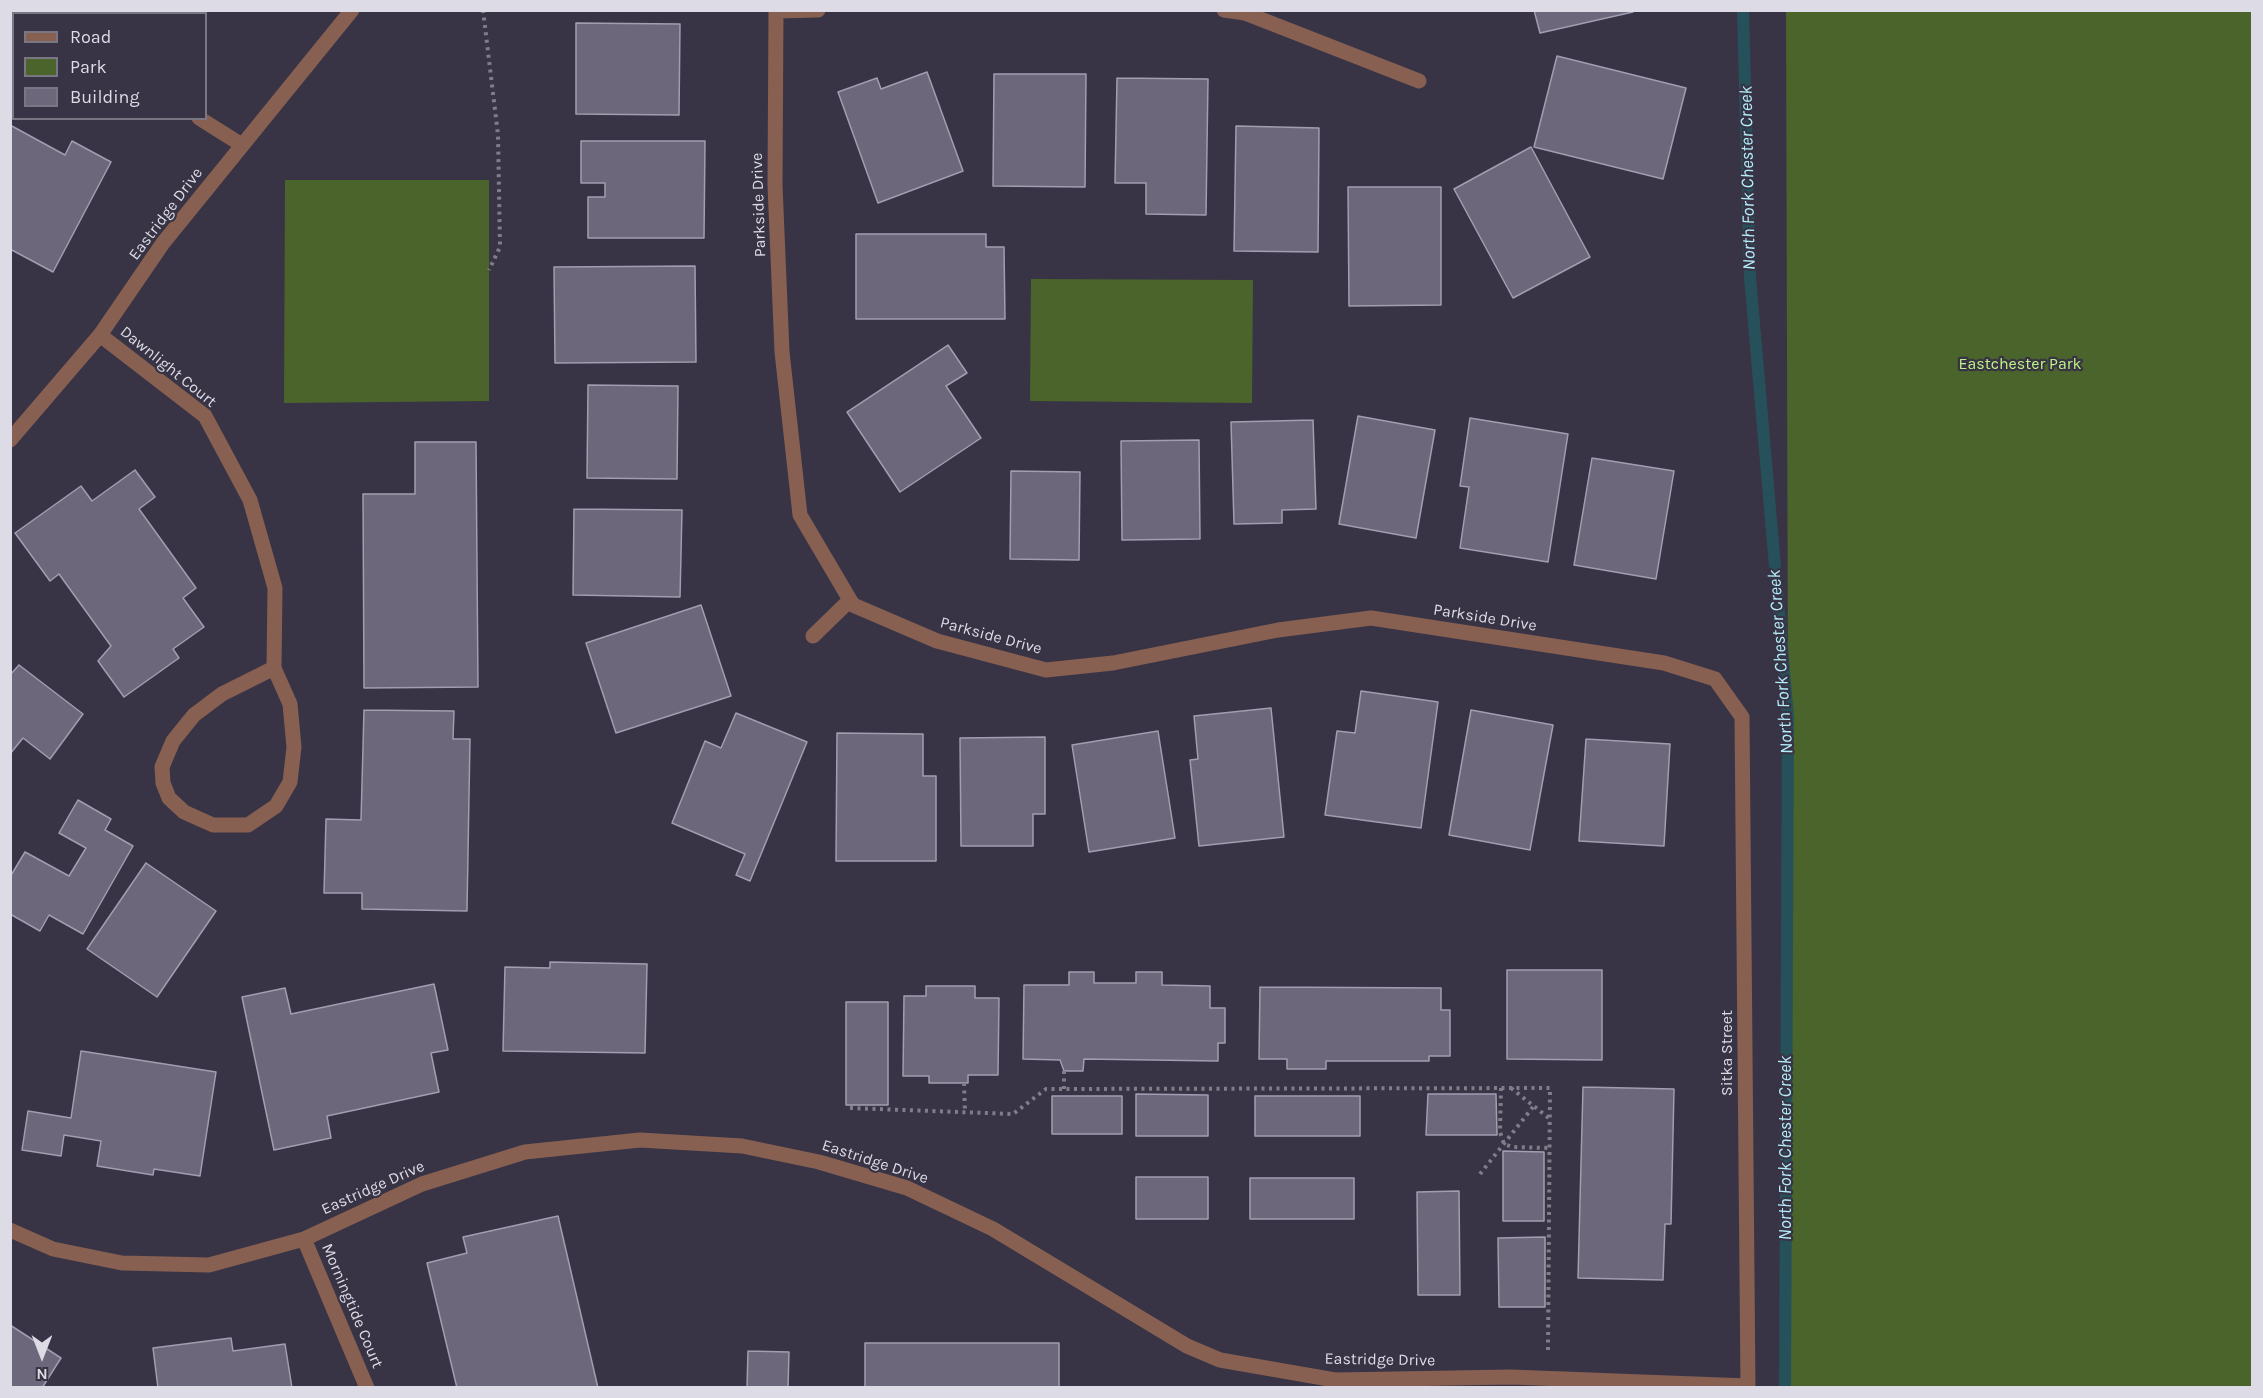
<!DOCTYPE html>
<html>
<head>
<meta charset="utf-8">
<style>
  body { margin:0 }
  #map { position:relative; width:2263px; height:1398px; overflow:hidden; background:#383445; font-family:Karla,sans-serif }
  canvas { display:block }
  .frame { position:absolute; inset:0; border:12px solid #dddbe6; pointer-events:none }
  .legend { position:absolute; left:12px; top:12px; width:195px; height:108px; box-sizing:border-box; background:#383445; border:2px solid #7a7785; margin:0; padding:8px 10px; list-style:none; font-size:18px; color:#dddbe6 }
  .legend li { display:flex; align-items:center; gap:12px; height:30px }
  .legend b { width:30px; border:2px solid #7a7785 }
  .north { position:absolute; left:12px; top:1326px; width:60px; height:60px; -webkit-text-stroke:4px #383445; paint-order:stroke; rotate:180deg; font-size:16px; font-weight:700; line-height:24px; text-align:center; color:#dddbe6 }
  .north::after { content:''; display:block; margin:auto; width:21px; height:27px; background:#dddbe6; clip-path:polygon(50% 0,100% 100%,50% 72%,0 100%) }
</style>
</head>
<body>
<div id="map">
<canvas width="2263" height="1398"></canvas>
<div class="frame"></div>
<ul class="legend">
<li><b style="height:8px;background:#876052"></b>Road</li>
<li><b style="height:16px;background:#4a642b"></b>Park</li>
<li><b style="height:16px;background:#6c677a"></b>Building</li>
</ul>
<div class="north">N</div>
</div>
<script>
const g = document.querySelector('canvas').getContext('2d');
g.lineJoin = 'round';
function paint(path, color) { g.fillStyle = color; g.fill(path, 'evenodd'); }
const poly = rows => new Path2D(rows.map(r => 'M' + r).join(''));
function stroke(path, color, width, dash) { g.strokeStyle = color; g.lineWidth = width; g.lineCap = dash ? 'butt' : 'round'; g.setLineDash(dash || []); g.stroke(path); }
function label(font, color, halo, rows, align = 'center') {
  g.font = font + ' Karla,sans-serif'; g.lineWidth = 4.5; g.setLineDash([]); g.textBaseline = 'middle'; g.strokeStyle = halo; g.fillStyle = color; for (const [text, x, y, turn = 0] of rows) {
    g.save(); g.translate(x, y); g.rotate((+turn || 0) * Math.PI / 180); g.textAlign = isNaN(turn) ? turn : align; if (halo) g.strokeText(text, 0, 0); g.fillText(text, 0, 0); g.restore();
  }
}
paint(poly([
  [1786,11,2252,11,2252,1387,1790,1387],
  [285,180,489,180,489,401,284,403],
  [1031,279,1253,280,1252,403,1030,401]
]), '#4a642b');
stroke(poly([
  [1743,10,1750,277,1788,717,1785,1388]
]), '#26515a', 12);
const building = poly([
  [1534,10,1633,10,1633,12,1540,33,1534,10],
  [576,23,680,24,679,115,576,114,576,23],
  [1557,56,1686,88,1663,179,1534,147,1557,56],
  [927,72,963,171,878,203,838,92,877,78,881,89,927,72],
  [994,74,1086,74,1085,187,993,186,994,74],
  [1117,78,1208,79,1206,215,1146,214,1146,183,1115,183,1117,78],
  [10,125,65,155,72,141,111,162,53,272,10,249,10,125],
  [1236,126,1319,128,1318,252,1234,251,1236,126],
  [581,141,705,141,704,238,588,238,588,197,605,197,605,183,581,183,581,141],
  [1531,147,1590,257,1513,298,1454,189,1531,147],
  [1348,187,1441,187,1441,305,1349,306,1348,187],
  [856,234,986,234,986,247,1004,247,1005,319,856,319,856,234],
  [695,266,696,362,555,363,554,267,695,266],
  [948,345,967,373,946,386,981,438,900,492,847,412,948,345],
  [588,385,678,386,677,479,587,478,588,385],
  [1358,416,1435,430,1416,538,1339,524,1358,416],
  [1470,418,1568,434,1548,562,1460,548,1469,487,1460,486,1470,418],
  [1313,420,1316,509,1282,510,1282,523,1234,524,1231,422,1313,420],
  [1199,440,1200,539,1122,540,1121,441,1199,440],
  [415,442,476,442,478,687,364,688,363,494,415,494,415,442],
  [1592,458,1674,471,1656,579,1574,565,1592,458],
  [135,470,155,497,139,509,196,588,183,598,204,627,173,649,179,658,124,697,98,661,111,646,59,574,50,581,15,533,81,486,92,501,135,470],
  [1011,471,1080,472,1079,560,1010,559,1011,471],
  [574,509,682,510,680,597,573,595,574,509],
  [701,605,731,696,616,733,586,643,701,605],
  [19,665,83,714,50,759,23,738,10,754,10,675,19,665],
  [1361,691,1438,702,1421,828,1325,815,1337,731,1355,733,1361,691],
  [1271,708,1284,837,1199,846,1190,760,1198,759,1194,716,1271,708],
  [364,710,454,711,453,739,470,739,467,911,362,909,362,893,324,893,326,819,361,820,364,710],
  [1471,710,1553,725,1530,850,1449,835,1471,710],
  [736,713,807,742,750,881,736,875,745,854,672,823,705,741,721,748,736,713],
  [1158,731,1175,838,1089,852,1072,745,1158,731],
  [837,733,923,734,923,776,936,776,936,861,836,861,837,733],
  [1045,737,1045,814,1033,814,1033,846,961,846,960,738,1045,737],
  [1586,739,1670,744,1664,846,1579,841,1586,739],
  [78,800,111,819,105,830,133,846,83,934,49,915,40,931,10,914,10,877,25,852,69,876,86,848,59,833,78,800],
  [146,863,216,911,157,997,87,949,146,863],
  [550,962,647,964,645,1053,503,1051,505,967,550,968,550,962],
  [1507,970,1602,970,1602,1060,1507,1059,1507,970],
  [1069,972,1094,972,1094,983,1136,983,1136,972,1162,972,1162,985,1210,986,1210,1008,1225,1008,1225,1043,1218,1043,1218,1061,1084,1059,1083,1071,1064,1071,1060,1060,1023,1059,1024,985,1069,985,1069,972],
  [434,984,448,1050,431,1053,439,1092,327,1116,331,1138,274,1150,242,997,285,988,291,1014,434,984],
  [926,986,975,986,975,998,999,998,998,1075,968,1075,968,1083,929,1083,929,1076,903,1076,904,996,926,996,926,986],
  [1260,987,1441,988,1441,1010,1450,1010,1450,1056,1429,1056,1429,1061,1326,1061,1326,1069,1287,1069,1287,1059,1259,1059,1260,987],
  [846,1002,888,1002,888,1105,846,1105,846,1002],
  [81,1051,216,1072,200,1176,154,1169,153,1175,97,1166,101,1141,64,1135,61,1156,22,1150,28,1111,71,1118,81,1051],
  [1583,1087,1674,1089,1671,1224,1665,1224,1663,1280,1578,1278,1583,1087],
  [1136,1094,1208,1095,1208,1136,1136,1136,1136,1094],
  [1428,1094,1496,1094,1497,1135,1426,1135,1428,1094],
  [1052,1096,1122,1096,1122,1134,1052,1134,1052,1096],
  [1255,1096,1360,1096,1360,1136,1255,1136,1255,1096],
  [1503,1151,1544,1152,1544,1221,1503,1221,1503,1151],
  [1136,1177,1208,1177,1208,1219,1136,1219,1136,1177],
  [1250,1178,1354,1178,1354,1219,1250,1219,1250,1178],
  [1459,1191,1460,1295,1418,1295,1417,1192,1459,1191],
  [558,1216,598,1388,457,1388,427,1263,467,1253,463,1237,558,1216],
  [1545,1237,1545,1307,1499,1307,1498,1238,1545,1237],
  [10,1325,61,1358,42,1388,10,1388,10,1325],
  [231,1338,233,1351,285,1344,292,1388,158,1388,153,1348,231,1338],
  [865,1343,1059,1343,1059,1388,865,1388,865,1343],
  [748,1351,789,1352,788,1388,747,1388,748,1351]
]);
paint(building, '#6c677a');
stroke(building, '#a29db2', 1.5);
stroke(poly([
  [483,10,498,135,500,247,489,270],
  [1064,1071,1064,1089],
  [964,1083,965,1112],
  [1501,1088,1500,1132,1504,1144,1512,1147,1550,1148],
  [1511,1088,1550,1119],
  [850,1108,1013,1114,1046,1089,1550,1088,1548,1350],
  [1480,1174,1533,1107]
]), '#807d8b', 4, [3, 4.5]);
stroke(poly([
  [776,10,775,185,782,352,800,515,853,605,937,641,1046,670,1113,663,1278,630,1371,618,1664,663,1715,679,1742,717,1748,1388],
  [1224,10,1245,13,1419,81],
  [776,11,818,10],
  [10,34,14,34],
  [199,118,242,145],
  [100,335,205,416,250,500,275,588,274,668,290,704,294,747,290,782,276,806,248,825,213,825,184,812,169,798,163,783,162,767,173,741,194,715,222,694,274,668],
  [10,440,100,335,163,243,352,10],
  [813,636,850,600],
  [10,1230,53,1249,122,1263,209,1265,304,1239,422,1184,525,1152,640,1140,742,1146,819,1162,907,1188,993,1229,1187,1346,1220,1360,1335,1380,1511,1377,1748,1386],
  [304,1239,367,1388]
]), '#876052', 15);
label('16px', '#dddbe6', '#383445', [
  ["Parkside Drive",759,205,-92],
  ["Eastridge Drive",166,214,-53],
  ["Dawnlight Court",168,367,39],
  ["Parkside Drive",1485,618,9],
  ["Parkside Drive",991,636,15],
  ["Sitka Street",1727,1053,-90],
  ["Eastridge Drive",875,1162,18],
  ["Eastridge Drive",373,1188,-24],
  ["Morningtide Court",352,1306,67],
  ["Eastridge Drive",1380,1360,1]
]);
label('16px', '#bef482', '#383445', [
  ["Eastchester Park",2020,364]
]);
label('italic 18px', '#b3edfa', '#383445', [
  ["North Fork Chester Creek",1748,178,-91],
  ["North Fork Chester Creek",1781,662,-94],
  ["North Fork Chester Creek",1786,1148,-90]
]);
</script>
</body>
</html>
